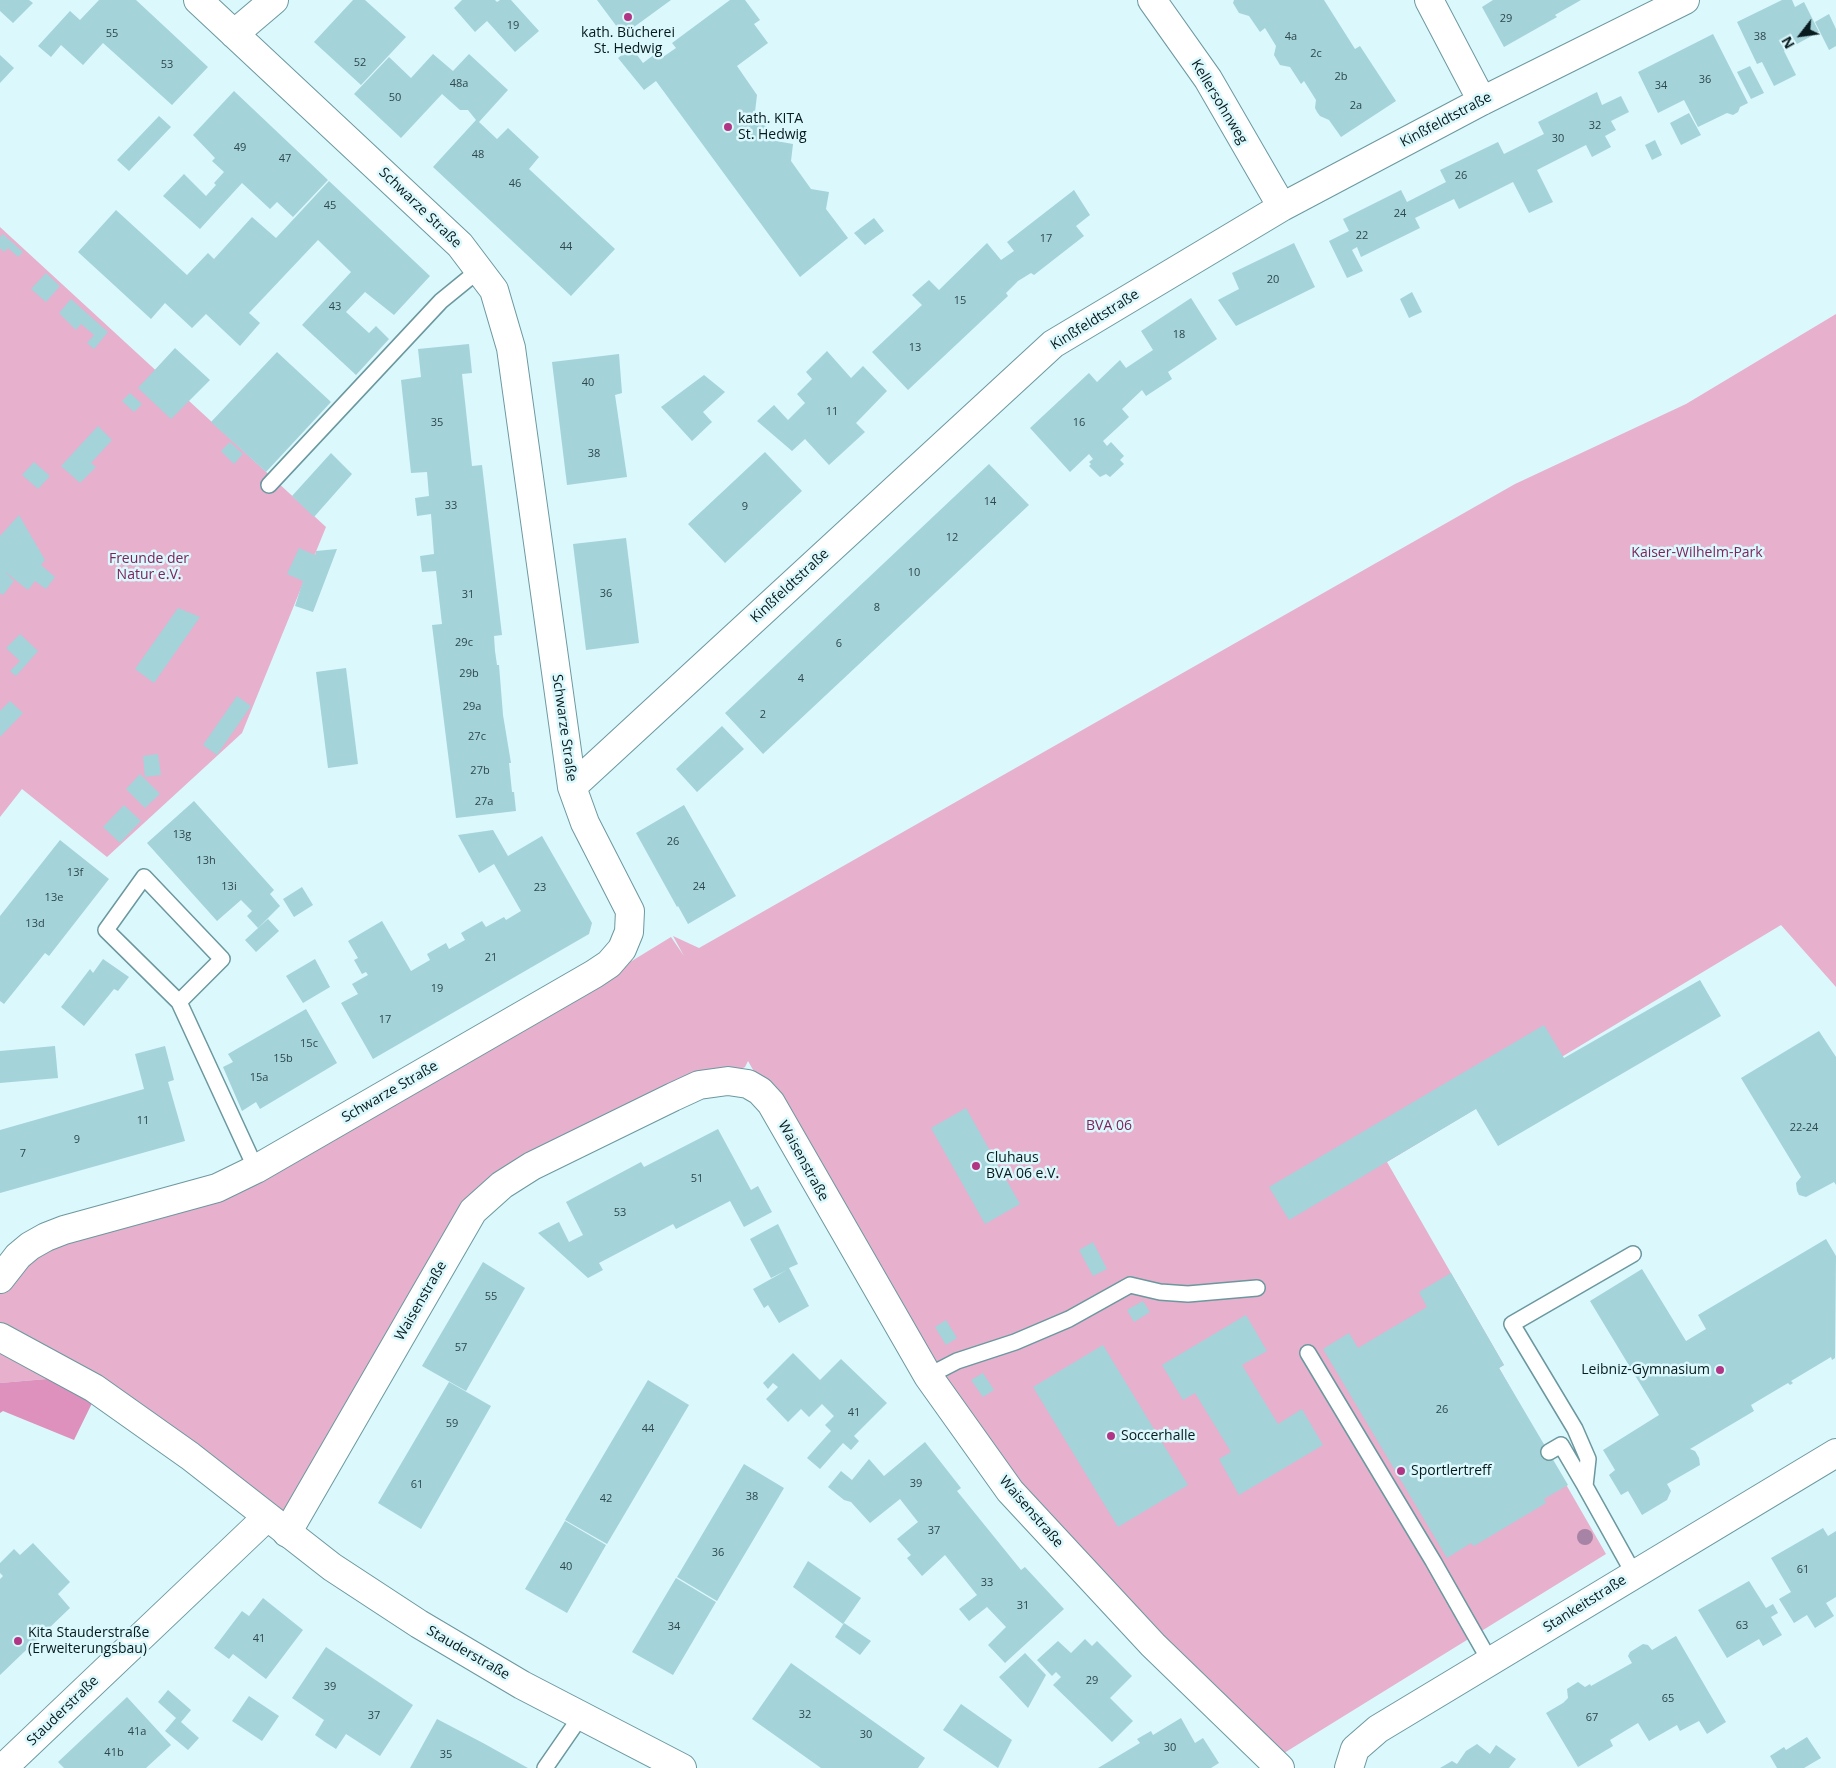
<!DOCTYPE html>
<html>
<head>
<meta charset="utf-8">
<style>
  body { margin:0 }
  #map { position:relative; width:1836px; height:1768px; overflow:hidden; background:#dbf8fc; font-family:"Open Sans",sans-serif }
  canvas { display:block }
  .north { position:absolute; left:1776px; top:10px; width:50px; height:50px; -webkit-text-stroke:4px #dbf8fc; paint-order:stroke; rotate:240deg; font-size:14px; font-weight:700; line-height:20px; text-align:center; color:#071a1d }
  .north::after { content:''; display:block; margin:auto; width:18px; height:22px; background:#071a1d; clip-path:polygon(50% 0,100% 100%,50% 72%,0 100%) }
</style>
</head>
<body>
<div id="map">
<canvas width="1836" height="1768"></canvas>
<div class="north">N</div>
</div>
<script>
const g = document.querySelector('canvas').getContext('2d');
g.lineJoin = 'round';
function paint(path, color) { g.fillStyle = color; g.fill(path, 'evenodd'); }
const poly = rows => new Path2D(rows.map(r => 'M' + r).join(''));
function stroke(path, color, width, dash) { g.strokeStyle = color; g.lineWidth = width; g.lineCap = dash ? 'butt' : 'round'; g.setLineDash(dash || []); g.stroke(path); }
function label(font, color, halo, rows, align = 'center') {
  g.font = font + ' "Open Sans",sans-serif'; g.lineWidth = 5; g.setLineDash([]); g.textBaseline = 'middle'; g.strokeStyle = halo; g.fillStyle = color; for (const [text, x, y, turn = 0] of rows) {
    g.save(); g.translate(x, y); g.rotate((+turn || 0) * Math.PI / 180); g.textAlign = isNaN(turn) ? turn : align; if (halo) g.strokeText(text, 0, 0); g.fillText(text, 0, 0); g.restore();
  }
}
paint(poly([
  [0,227,326,527,242,733,107,857,22,789,0,817],
  [1836,314,1836,987,1781,925,1387,1162,1504,1365,1499,1368,1606,1554,1276,1758,1012,1488,841,1225,748,1061,745,1067,483,1204,286,1530,0,1336,0,1285,20,1259,218,1192,599,981,671,937,684,956,673,936,699,948,1515,484,1686,404],
  [0,1341,70,1377,0,1383]
]), '#e7b0cd');
paint(poly([
  [70,1377,97,1393,74,1440,3,1411,0,1413,0,1383]
]), '#de91bc');
paint(poly([
  [0,0,29,0,33,3,13,23,0,11],
  [99,0,136,0,208,67,172,105,103,43,83,65,61,45,51,57,38,46,70,11,80,20],
  [353,0,365,0,406,37,361,85,314,42],
  [462,0,495,0,497,2,500,0,511,0,539,31,515,52,487,21,475,32,454,8],
  [597,0,671,0,623,35],
  [730,0,745,0,760,20,754,24,768,43,737,66,757,95,755,112,776,141,793,144,791,161,811,189,829,192,826,209,848,238,800,277,656,81,644,90,618,58,631,47,643,63,659,51,663,57,676,48,672,43],
  [1234,0,1324,0,1355,49,1360,46,1396,101,1341,137,1329,120,1320,116,1317,112,1315,108,1316,100,1304,81,1301,84,1290,67,1280,65,1274,55,1276,46,1265,28,1260,32,1249,16,1239,13,1233,3],
  [1493,0,1581,0,1555,15,1557,17,1504,47,1482,7],
  [1782,0,1792,0,1795,7,1804,2,1819,32,1784,51,1796,75,1774,86,1762,62,1757,64,1737,22],
  [1829,14,1836,29,1836,46,1829,50,1815,22],
  [1713,34,1748,103,1740,107,1738,112,1733,115,1727,113,1698,127,1684,100,1658,113,1638,72],
  [433,54,453,71,469,54,508,90,479,122,497,139,508,128,539,157,529,169,615,249,571,296,433,167,476,120,468,110,460,110,442,94,401,138,354,94,389,57,411,78],
  [0,55,14,68,0,83],
  [1750,66,1764,93,1751,99,1737,72],
  [234,91,328,180,293,217,277,202,270,209,242,183,200,229,163,196,184,174,206,196,216,185,214,183,224,172,212,161,215,158,193,135],
  [1597,92,1602,105,1621,96,1629,112,1611,121,1616,130,1605,136,1611,147,1592,157,1586,145,1537,170,1553,202,1529,213,1513,182,1459,209,1454,199,1415,218,1420,228,1361,257,1357,247,1352,250,1363,271,1347,278,1329,241,1349,231,1343,219,1401,190,1407,202,1446,182,1440,170,1498,142,1504,154,1544,134,1538,122],
  [1689,113,1701,135,1681,145,1670,123],
  [159,116,171,127,129,171,117,160],
  [1655,140,1662,155,1652,160,1645,145],
  [329,181,430,276,394,315,365,292,346,312,369,333,376,326,389,339,356,375,302,325,351,272,318,240,249,313,260,323,240,346,206,314,192,328,165,303,151,319,78,252,116,210,187,275,208,253,214,259,252,217,276,238],
  [1074,190,1090,215,1076,226,1084,236,1034,275,1031,273,1018,281,1006,293,1008,296,908,390,872,352,922,305,912,295,929,280,939,290,987,243,1001,260,1014,251,1007,242],
  [874,218,884,231,865,245,854,233],
  [3,234,23,252,18,257,8,248,4,252,0,248,0,237],
  [1294,243,1315,287,1236,326,1218,300,1239,289,1232,273],
  [46,273,60,286,46,302,31,289],
  [1412,292,1422,312,1409,318,1400,299],
  [1191,298,1217,339,1168,372,1172,379,1146,396,1142,390,1122,409,1129,417,1103,441,1107,446,1111,442,1124,456,1120,460,1124,464,1110,477,1106,474,1100,477,1089,466,1091,464,1089,462,1093,459,1089,454,1070,472,1030,428,1089,373,1097,382,1120,360,1126,368,1153,350,1141,331],
  [71,299,108,332,94,349,87,343,94,335,81,324,76,330,59,313],
  [469,344,472,373,462,374,472,466,482,465,502,635,494,636,495,651,497,665,499,665,503,715,511,763,509,763,512,792,514,792,516,811,456,818,432,625,442,624,436,571,422,572,420,556,434,554,431,514,417,516,415,498,429,496,427,472,411,473,401,380,421,377,418,349],
  [175,348,210,380,171,419,138,388],
  [827,351,851,378,863,366,887,391,856,423,865,432,829,465,805,439,792,451,757,421,774,405,788,420,805,403,797,394,812,379,806,372],
  [277,352,331,402,266,472,211,422],
  [619,354,622,393,615,395,627,477,567,485,552,362],
  [704,375,725,392,703,412,712,422,692,441,661,407],
  [130,393,142,404,134,412,122,401],
  [98,426,112,440,91,463,96,467,80,483,61,466],
  [230,442,243,454,234,464,221,451],
  [765,452,802,491,725,563,688,524],
  [331,453,352,474,314,517,292,496],
  [34,462,50,476,38,489,22,475],
  [989,464,1029,505,763,754,725,713],
  [19,515,45,560,41,565,55,577,46,589,35,581,28,590,4,571,14,581,3,595,0,593,0,536],
  [626,538,639,643,586,650,573,544],
  [299,548,315,555,316,551,337,549,313,612,295,606,303,581,287,574],
  [178,608,200,617,154,683,135,669],
  [20,634,38,651,16,676,10,671,20,661,6,648],
  [346,668,358,764,328,768,316,672],
  [237,696,251,706,217,755,203,745],
  [10,701,23,713,0,737,0,711],
  [722,726,744,749,697,792,676,769],
  [158,754,161,775,145,777,143,756],
  [140,774,160,794,145,808,126,789],
  [194,801,274,890,270,894,280,906,258,928,247,916,252,911,241,900,217,921,147,843],
  [124,805,141,821,120,843,103,827],
  [684,805,736,896,688,924,678,906,677,907,636,833],
  [493,830,508,856,542,836,592,923,589,934,373,1059,341,1003,358,994,352,984,368,975,366,972,362,974,354,960,358,958,348,941,382,921,411,971,430,960,427,954,446,943,449,949,465,940,461,933,482,921,486,927,504,917,506,920,521,911,494,864,479,873,458,835],
  [60,840,109,879,49,956,45,953,4,1004,0,1001,0,916],
  [302,887,313,905,294,917,283,899],
  [268,919,279,931,256,952,245,940],
  [103,959,129,977,118,991,114,989,84,1026,61,1007,90,969,93,973],
  [315,959,330,987,303,1003,286,976],
  [1700,980,1721,1016,1498,1146,1476,1109,1289,1220,1269,1187,1544,1025,1564,1058],
  [306,1009,337,1063,260,1109,256,1102,242,1111,223,1067,233,1062,228,1054],
  [1819,1031,1836,1057,1836,1185,1834,1182,1806,1197,1799,1195,1797,1191,1796,1183,1801,1177,1741,1078],
  [55,1046,58,1078,0,1083,0,1051],
  [165,1046,174,1080,168,1082,185,1141,0,1193,0,1130,144,1089,135,1054],
  [966,1108,1020,1204,985,1224,931,1128],
  [718,1129,751,1190,758,1186,772,1212,744,1227,730,1201,676,1229,673,1224,599,1263,603,1270,588,1278,538,1233,559,1222,569,1242,583,1235,566,1202,641,1162,644,1167],
  [778,1224,798,1264,789,1268,809,1306,779,1323,768,1305,764,1308,753,1289,787,1270,771,1278,750,1239],
  [1826,1239,1836,1256,1835,1358,1832,1360,1831,1357,1791,1381,1793,1383,1790,1385,1788,1383,1751,1405,1754,1411,1690,1449,1695,1451,1699,1458,1700,1465,1667,1484,1671,1491,1667,1500,1642,1515,1628,1491,1621,1495,1609,1475,1615,1470,1603,1450,1659,1415,1590,1301,1642,1269,1686,1341,1706,1329,1698,1315],
  [1093,1242,1107,1269,1093,1276,1079,1250],
  [483,1262,525,1288,466,1391,422,1366],
  [1451,1273,1504,1365,1499,1368,1568,1485,1544,1499,1546,1503,1474,1546,1471,1543,1447,1558,1323,1349,1349,1333,1358,1348,1427,1307,1419,1292],
  [1143,1301,1150,1312,1134,1322,1127,1310],
  [1246,1315,1267,1351,1242,1365,1278,1424,1302,1409,1323,1445,1239,1495,1219,1459,1231,1452,1195,1393,1183,1400,1162,1365],
  [946,1320,957,1338,946,1345,935,1327],
  [1103,1345,1188,1485,1118,1527,1033,1387],
  [793,1353,820,1380,841,1359,887,1403,854,1436,859,1441,851,1450,843,1443,820,1469,807,1458,831,1431,825,1425,834,1416,822,1404,809,1417,801,1409,788,1422,766,1399,778,1387,773,1383,768,1389,763,1383],
  [983,1373,994,1390,983,1397,971,1380],
  [648,1380,689,1405,607,1544,565,1520],
  [449,1382,491,1406,421,1529,378,1503],
  [925,1442,961,1488,957,1491,1021,1570,1025,1567,1064,1609,1005,1663,988,1645,1006,1627,987,1607,969,1621,959,1609,977,1595,945,1555,922,1576,907,1558,911,1555,897,1539,918,1522,900,1499,870,1523,851,1502,844,1500,828,1487,841,1471,852,1480,869,1459,884,1476],
  [744,1464,784,1488,717,1601,677,1577],
  [565,1521,606,1545,567,1613,525,1589],
  [1823,1528,1828,1536,1836,1531,1836,1597,1826,1603,1834,1616,1815,1628,1807,1615,1794,1623,1779,1599,1791,1592,1771,1558],
  [33,1543,70,1582,58,1594,70,1608,0,1675,0,1579,3,1576,0,1573,0,1563,14,1549,20,1555],
  [808,1561,861,1598,843,1624,793,1587],
  [676,1578,716,1602,673,1675,632,1652],
  [1749,1581,1766,1608,1773,1604,1778,1613,1771,1617,1782,1635,1763,1646,1759,1639,1727,1658,1698,1610],
  [263,1598,303,1630,266,1679,233,1654,229,1659,214,1648,242,1611,249,1616],
  [844,1623,871,1641,860,1655,835,1637],
  [1676,1636,1726,1722,1707,1734,1699,1721,1680,1731,1677,1725,1649,1741,1638,1723,1610,1740,1613,1746,1578,1767,1546,1713,1563,1703,1568,1698,1567,1689,1578,1682,1585,1687,1590,1684,1591,1686,1632,1663,1628,1656,1630,1652,1643,1644,1648,1645,1652,1650],
  [1085,1639,1092,1646,1097,1641,1132,1676,1110,1698,1133,1721,1112,1742,1053,1685,1061,1677,1056,1672,1052,1676,1037,1660,1058,1641,1071,1653],
  [326,1647,413,1705,380,1756,346,1734,336,1749,325,1742,315,1735,324,1720,292,1698],
  [1025,1653,1046,1675,1028,1708,999,1677],
  [791,1663,925,1758,918,1768,821,1768,752,1719],
  [168,1690,191,1710,181,1722,199,1738,188,1750,165,1731,176,1718,158,1702],
  [249,1696,279,1716,262,1741,232,1721],
  [127,1697,171,1745,146,1768,64,1768,58,1762],
  [961,1704,1012,1740,998,1768,943,1730],
  [1181,1718,1195,1743,1203,1738,1219,1763,1211,1768,1098,1768,1140,1743,1137,1739,1151,1731,1153,1735],
  [437,1719,483,1743,528,1768,410,1768],
  [1807,1737,1821,1758,1804,1768,1777,1768,1770,1756,1784,1747,1786,1750],
  [1477,1744,1490,1754,1496,1745,1516,1759,1509,1768,1440,1768,1452,1761,1457,1764,1466,1751]
]), '#a4d3da');
const lane = poly([
  [269,485,441,301,479,270],
  [144,877,222,959,179,1002,106,930,144,877],
  [179,1002,256,1169],
  [1633,1254,1512,1324,1575,1429,1588,1459,1585,1486,1634,1574],
  [1308,1353,1433,1561,1491,1663],
  [928,1376,957,1361,1015,1342,1069,1319,1130,1285,1160,1292,1188,1294,1257,1288],
  [1549,1452,1561,1445,1585,1486],
  [545,1768,581,1716]
]);
const street = poly([
  [1152,0,1208,79,1282,207],
  [1429,0,1482,101],
  [234,34,274,0],
  [572,787,1053,344,1282,207,1482,101,1685,0],
  [0,1279,18,1256,30,1246,46,1237,64,1230,217,1188,256,1169,594,974,609,964,622,949,629,932,630,911,585,823,572,787,511,348,494,290,460,245,198,0],
  [287,1533,473,1211,502,1185,532,1166,673,1097,699,1085,728,1081,748,1084,760,1091,771,1103,928,1376,1010,1491,1153,1645,1280,1768],
  [3,1768,267,1517],
  [1349,1768,1355,1749,1378,1729,1836,1453]
]);
const secondary = poly([
  [0,1337,94,1388,190,1456,332,1567,419,1624,522,1685,682,1768]
]);
stroke(lane, '#6b989f', 18);
stroke(street, '#6b989f', 30);
stroke(secondary, '#6b989f', 30);
stroke(lane, '#fff', 15);
stroke(street, '#fff', 28);
stroke(secondary, '#fff', 28);
g.fillStyle = '#a783a5';
for (const [x, y] of [
  [1585,1537]
]) { g.beginPath(); g.arc(x, y, 8, 0, 2 * Math.PI); g.fill(); }
for (const [x, y, r, color] of [
  [628,17,5,"#b23585"],
  [728,127,5,"#b23585"],
  [976,1166,5,"#b23585"],
  [1720,1370,5,"#b23585"],
  [1111,1436,5,"#b23585"],
  [1401,1471,5,"#b23585"],
  [18,1641,5,"#b23585"]
]) { const dot = new Path2D(); dot.arc(x, y, r, 0, 2 * Math.PI); g.fillStyle = color; g.fill(dot); stroke(dot, '#dbf8fc', 2); }
label('11px', '#2e484c', null, [
  ["29",1506,19],
  ["19",513,26],
  ["55",112,34],
  ["4a",1291,37],
  ["38",1760,37],
  ["2c",1316,54],
  ["52",360,63],
  ["53",167,65],
  ["2b",1341,77],
  ["36",1705,80],
  ["48a",459,84],
  ["34",1661,86],
  ["50",395,98],
  ["2a",1356,106],
  ["32",1595,126],
  ["30",1558,139],
  ["49",240,148],
  ["48",478,155],
  ["47",285,159],
  ["26",1461,176],
  ["46",515,184],
  ["45",330,206],
  ["24",1400,214],
  ["22",1362,236],
  ["17",1046,239],
  ["44",566,247],
  ["20",1273,280],
  ["15",960,301],
  ["43",335,307],
  ["18",1179,335],
  ["13",915,348],
  ["40",588,383],
  ["11",832,412],
  ["35",437,423],
  ["16",1079,423],
  ["38",594,454],
  ["14",990,502],
  ["33",451,506],
  ["9",745,507],
  ["12",952,538],
  ["10",914,573],
  ["36",606,594],
  ["31",468,595],
  ["8",877,608],
  ["29c",464,643],
  ["6",839,644],
  ["29b",469,674],
  ["4",801,679],
  ["29a",472,707],
  ["2",763,715],
  ["27c",477,737],
  ["27b",480,771],
  ["27a",484,802],
  ["13g",182,835],
  ["26",673,842],
  ["13h",206,861],
  ["13f",75,873],
  ["13i",229,887],
  ["24",699,887],
  ["23",540,888],
  ["13e",54,898],
  ["13d",35,924],
  ["21",491,958],
  ["19",437,989],
  ["17",385,1020],
  ["15c",309,1044],
  ["15b",283,1059],
  ["15a",259,1078],
  ["11",143,1121],
  ["22-24",1804,1128],
  ["9",77,1140],
  ["7",23,1154],
  ["51",697,1179],
  ["53",620,1213],
  ["55",491,1297],
  ["57",461,1348],
  ["26",1442,1410],
  ["41",854,1413],
  ["59",452,1424],
  ["44",648,1429],
  ["39",916,1484],
  ["61",417,1485],
  ["38",752,1497],
  ["42",606,1499],
  ["37",934,1531],
  ["36",718,1553],
  ["40",566,1567],
  ["61",1803,1570],
  ["33",987,1583],
  ["31",1023,1606],
  ["63",1742,1626],
  ["34",674,1627],
  ["41",259,1639],
  ["29",1092,1681],
  ["39",330,1687],
  ["65",1668,1699],
  ["32",805,1715],
  ["37",374,1716],
  ["67",1592,1718],
  ["41a",137,1732],
  ["30",866,1735],
  ["30",1170,1748],
  ["41b",114,1753],
  ["35",446,1755]
]);
label('14px', '#071a1d', '#dbf8fc', [
  ["kath. Bücherei",628,33,"center"],
  ["St. Hedwig",628,49,"center"],
  ["kath. KITA",738,119],
  ["St. Hedwig",738,135],
  ["Cluhaus",986,1158],
  ["BVA 06 e.V.",986,1174],
  ["Leibniz-Gymnasium",1710,1370,"right"],
  ["Soccerhalle",1121,1436],
  ["Sportlertreff",1411,1471],
  ["Kita Stauderstraße",28,1633],
  ["(Erweiterungsbau)",28,1649]
], 'left');
label('14px', '#071a1d', '#dbf8fc', [
  ["Kellersohnweg",1219,102,59],
  ["Kinßfeldtstraße",1446,120,-28],
  ["Schwarze Straße",420,208,44],
  ["Kinßfeldtstraße",1095,320,-32],
  ["Kinßfeldtstraße",790,586,-43],
  ["Schwarze Straße",564,728,82],
  ["Schwarze Straße",390,1092,-30],
  ["Waisenstraße",803,1161,61],
  ["Waisenstraße",421,1301,-60],
  ["Waisenstraße",1031,1512,49],
  ["Stankeitstraße",1585,1604,-32],
  ["Stauderstraße",468,1653,30],
  ["Stauderstraße",63,1711,-44]
]);
label('14px', '#7d245d', '#dbf8fc', [
  ["Kaiser-Wilhelm-Park",1697,553],
  ["Freunde der",149,559],
  ["Natur e.V.",149,575],
  ["BVA 06",1109,1126]
]);
</script>
</body>
</html>
